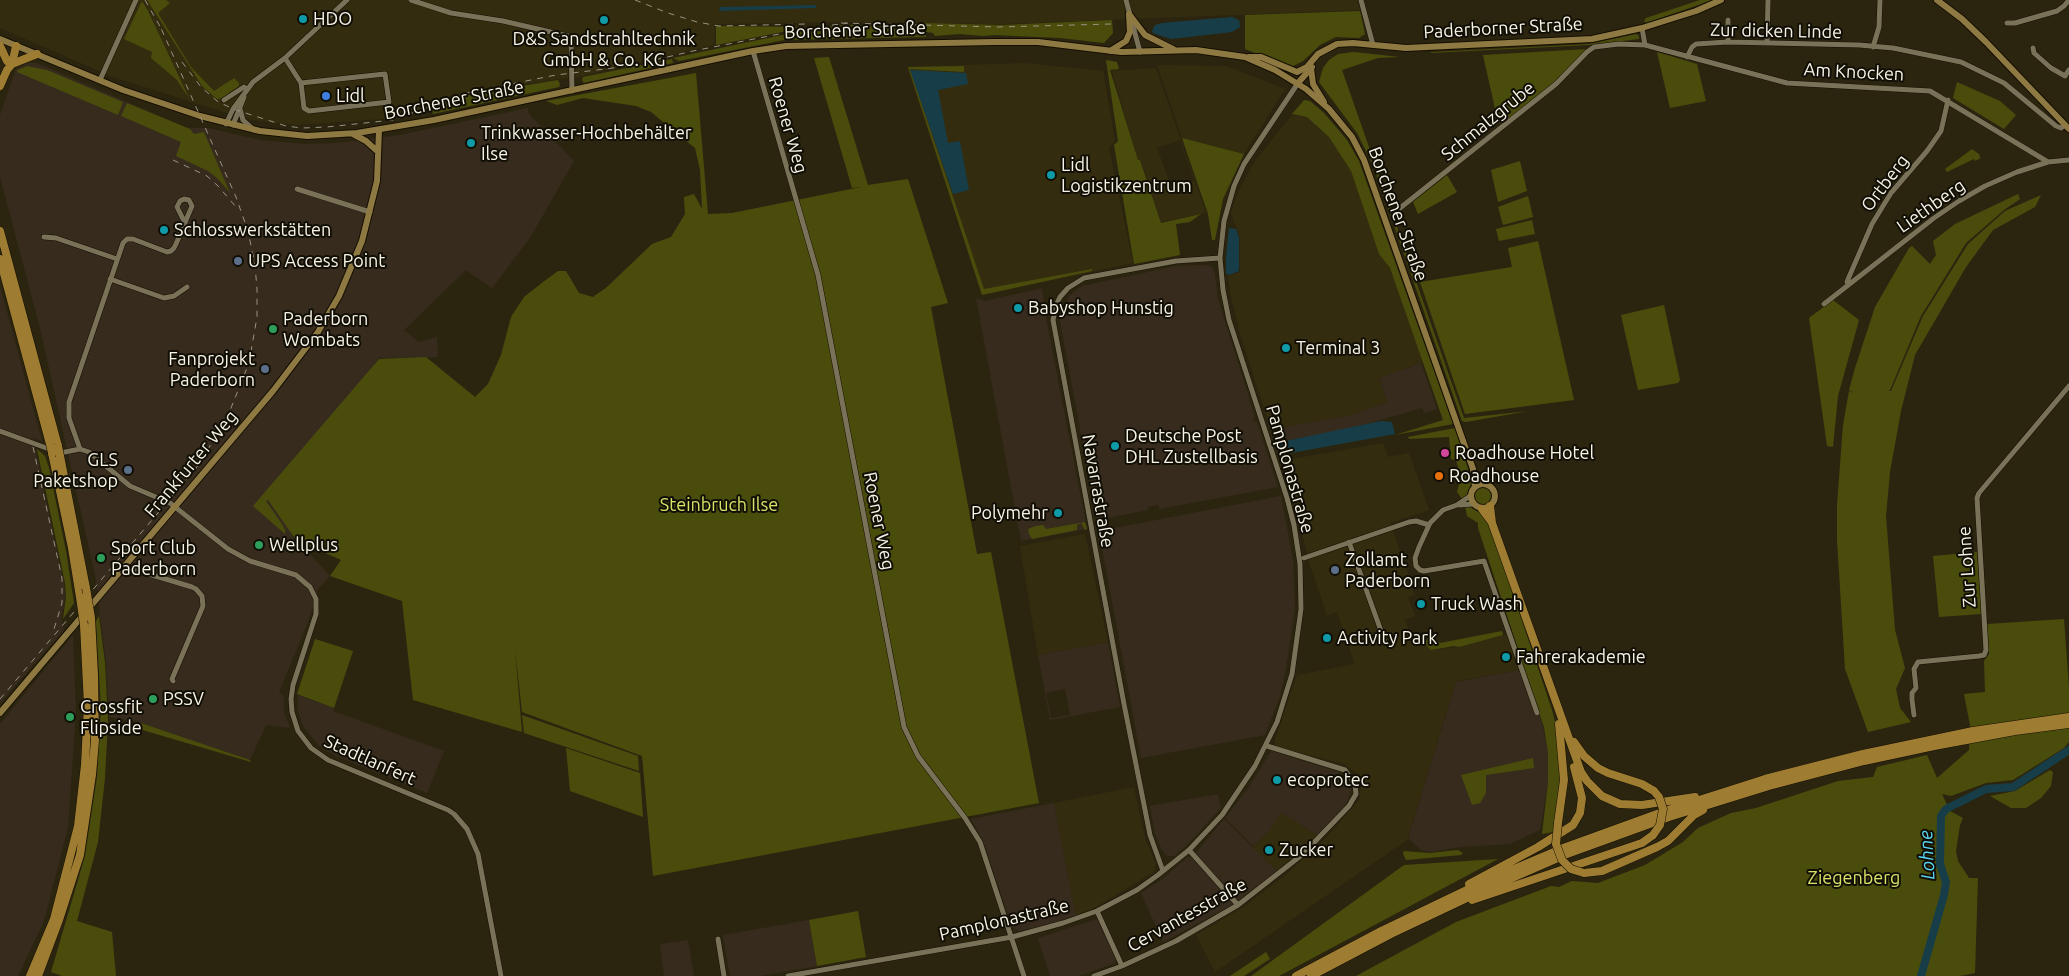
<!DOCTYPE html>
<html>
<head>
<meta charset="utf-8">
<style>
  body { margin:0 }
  canvas { display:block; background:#2b250f }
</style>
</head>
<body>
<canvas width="2069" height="976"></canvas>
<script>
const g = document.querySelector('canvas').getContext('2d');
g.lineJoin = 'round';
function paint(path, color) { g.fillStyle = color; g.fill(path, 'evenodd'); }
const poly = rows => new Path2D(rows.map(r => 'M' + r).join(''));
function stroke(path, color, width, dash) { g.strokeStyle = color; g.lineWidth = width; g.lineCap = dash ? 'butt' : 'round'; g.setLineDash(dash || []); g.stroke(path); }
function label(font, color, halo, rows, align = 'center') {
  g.font = font + ' Ubuntu,sans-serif'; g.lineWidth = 4; g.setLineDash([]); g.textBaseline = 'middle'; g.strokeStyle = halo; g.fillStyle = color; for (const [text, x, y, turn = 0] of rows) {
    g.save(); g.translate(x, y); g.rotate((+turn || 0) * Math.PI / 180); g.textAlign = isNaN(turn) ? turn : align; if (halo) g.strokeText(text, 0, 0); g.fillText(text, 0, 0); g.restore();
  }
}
paint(poly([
  [28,63,37,63,187,128,208,128,260,140,305,144,336,143,400,135,528,108,529,114,574,161,530,238,492,288,466,270,404,330,419,342,437,337,438,357,379,358,275,490,297,547,309,553,330,576,318,589,308,622,279,692,284,696,284,712,290,728,266,725,250,760,141,723,109,717,106,663,95,575,40,328,0,177,0,115,16,69],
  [1209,265,1214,269,1218,299,1255,417,1253,417,1254,422,1257,422,1278,487,1159,509,1158,505,1148,507,1148,510,1097,520,1060,321,1063,308,1070,295,1082,286,1177,266],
  [0,286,42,441,33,438,64,583,65,597,61,620,64,630,0,703],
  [1042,288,1047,323,1087,529,1021,541,976,298,985,301],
  [1421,363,1437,409,1424,413,1422,408,1353,428,1276,443,1272,433,1288,426,1351,415,1387,402,1379,378],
  [1281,496,1293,560,1295,608,1286,669,1280,696,1265,735,1141,758,1099,531],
  [73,635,76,712,68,827,44,921,18,976,0,976,0,724],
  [1108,642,1120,707,1050,720,1038,655],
  [1065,689,1070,715,1051,718,1046,693],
  [1520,670,1535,713,1540,712,1548,753,1548,782,1540,830,1510,844,1460,847,1430,852,1421,850,1408,838,1456,682],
  [298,695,334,708,333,711,444,751,427,793,334,755,318,745,302,724,298,711],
  [1271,751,1338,772,1347,780,1351,791,1346,805,1317,835,1290,818,1280,813,1270,831,1253,846,1225,818,1249,787],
  [1218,794,1221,808,1185,847,1174,856,1167,856,1162,850,1155,834,1150,806],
  [1054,803,1076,916,1035,928,1019,931,1012,927,983,841,971,819],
  [1224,819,1277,871,1238,900,1218,879,1230,867,1217,879,1195,854],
  [1188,857,1194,858,1234,904,1163,942,1141,893,1161,880],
  [1097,919,1115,957,1115,963,1079,976,1050,976,1038,938],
  [809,920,817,966,759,976,730,976,723,935],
  [688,940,694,976,664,976,660,944]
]), '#362b1c');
paint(poly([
  [0,0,1357,0,1360,10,1002,24,845,22,715,24,714,45,578,77,559,79,467,93,448,98,410,114,381,119,297,125,246,119,113,77,0,28],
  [1025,63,1103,71,1115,141,1109,149,1133,263,982,295,907,67],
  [1157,65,1226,66,1285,89,1244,154,1182,138],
  [1156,68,1206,213,1161,222,1141,160,1138,160,1112,71],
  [1180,140,1194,181,1172,189,1157,148],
  [1292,115,1307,117,1329,137,1351,171,1379,254,1390,268,1423,362,1379,378,1387,402,1351,415,1289,426,1272,433,1241,337,1231,296,1228,276,1240,272,1240,238,1231,213,1238,192,1255,161],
  [1383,443,1388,457,1409,453,1429,510,1390,523,1406,567,1414,595,1408,597,1415,616,1405,620,1414,645,1424,641,1425,645,1432,650,1458,647,1507,634,1520,670,1456,681,1407,840,1215,972,1196,935,1242,908,1287,874,1327,837,1360,799,1361,785,1357,774,1344,764,1279,747,1275,744,1275,740,1297,675,1355,664,1337,612,1327,615,1310,565,1293,497,1281,461],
  [1085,534,1108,642,1038,655,1020,546],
  [1134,787,1145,839,1156,864,1154,872,1094,908,1076,916,1054,803],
  [1280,813,1290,818,1317,835,1277,871,1252,847,1269,831]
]), '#342c0e');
paint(poly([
  [147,0,166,0,170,3,158,13,191,67,214,91,234,78,239,83,239,86,222,98,217,99,202,86],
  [1700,0,1713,0,1646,23,1644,21,1646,18],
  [142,1,148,11,189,98,176,79,151,58,152,52,124,39],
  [1360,11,1365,34,1359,38,1336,37,1320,45,1303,61,1291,67,1245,49,1245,15],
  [1112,20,1113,33,1104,43,1060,38,994,35,983,36,960,34,935,36,933,33,926,32,926,37,784,40,679,61,673,58,820,27,848,25,925,27,925,23,1002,25],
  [716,26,808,27,716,45],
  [1636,34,1639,36,1639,39,1589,45,1431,53,1431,52,1588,44],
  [1588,49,1554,82,1502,124,1498,122,1483,55],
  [1354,52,1400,57,1378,58,1342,70,1464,418,1529,411,1466,422,1462,421,1373,165,1357,133,1319,82,1323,68,1329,60,1338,54],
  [1657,52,1697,64,1706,101,1670,108],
  [829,57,868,185,908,179,948,303,931,307,977,554,991,552,1039,803,653,876,642,756,522,712,515,649,522,732,413,700,402,601,330,576,341,560,296,540,268,500,266,501,282,524,285,530,285,534,253,506,379,359,426,357,475,397,488,384,501,355,511,317,524,297,543,282,558,271,566,271,579,293,593,297,607,287,652,244,671,237,685,214,684,197,694,194,702,209,700,170,695,148,651,112,636,106,583,98,557,105,546,101,696,73,708,214,732,213,861,187,852,188,814,58],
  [672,59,673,63,584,83,582,80,583,77],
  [1106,60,1117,62,1119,69,1110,70,1138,160,1140,160,1161,223,1201,214,1190,222,1176,224,1180,255,1134,264,1114,145,1118,141],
  [27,66,47,70,123,102,118,115,17,72,18,70],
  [964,66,964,72,910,69,984,289,1092,269,1092,271,982,295,908,67],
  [558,80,560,84,559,87,433,114,431,108,462,96],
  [1957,82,2000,101,2016,115,2004,129,1953,98],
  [1304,100,1310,101,1324,113,1347,140,1359,161,1453,424,1395,435,1443,420,1390,268,1379,254,1351,171,1329,137,1307,117,1292,114],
  [127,103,190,129,194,134,204,132,230,193,218,179,208,171,176,156,181,142,121,116],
  [1182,138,1244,154,1223,199,1215,240,1212,240,1208,214],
  [1972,149,1980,155,1979,156,1981,158,1975,161,1974,159,1947,172,1945,169],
  [1520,161,1527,191,1498,202,1491,170],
  [1447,175,1457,192,1418,214,1413,202],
  [2018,194,2020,199,2004,210,1966,243,1921,316,1890,390,1888,391,1891,391,1923,316,1968,244,2005,211,2041,195,2035,207,1993,230,1966,267,1915,355,1901,411,1890,472,1886,516,1895,630,1905,668,1896,689,1900,708,1911,722,1868,732,1845,669,1837,540,1837,505,1843,425,1849,391,1854,393,1849,390,1855,368,1875,307,1909,248,1912,246,1930,264,1936,255,1933,241,1955,224],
  [1528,196,1533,217,1503,225,1498,207],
  [1532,220,1535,234,1499,241,1496,229],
  [1538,241,1574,400,1465,414,1420,282,1512,267,1508,248],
  [1833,300,1859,320,1838,396,1833,447,1827,446,1809,318],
  [1664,305,1680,380,1678,383,1638,390,1621,315],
  [1455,428,1472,482,1467,495,1462,499,1457,492,1461,477,1456,460,1451,459,1449,437,1409,439,1408,437],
  [37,449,45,456,49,468,66,551,74,603,63,619,66,597,65,583],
  '1473 496a10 10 0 1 1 20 0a10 10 0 1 1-20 0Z',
  [1465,506,1470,507,1485,516,1491,529,1552,710,1559,738,1561,778,1553,832,1542,834,1548,782,1548,753,1544,727,1478,528,1478,523,1467,516],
  [1085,522,1087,529,1085,530,1081,523,1077,525,1077,530,1032,539,1029,534,1028,529,1036,526,1043,525,1046,529],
  [1977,552,1982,614,1939,617,1933,556],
  [99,616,105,663,108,721,105,778,98,842,77,921,112,932,116,976,62,976,51,972,85,856,97,777,101,709,96,621],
  [2064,619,2069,687,2069,742,2064,748,2013,780,1986,783,1951,796,1942,794,1950,811,1963,818,1960,825,1956,851,1958,861,1969,878,1978,878,1975,973,1960,976,1356,976,1456,922,1551,886,1559,887,1572,881,1598,883,1645,865,1683,842,1698,828,1731,813,1756,808,1838,781,1873,777,1877,767,1927,755,1937,778,1969,750,1970,725,1964,694,1985,692,1984,661,1989,654,1987,624],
  [1502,631,1503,635,1459,647,1454,646,1431,650,1424,643,1428,638,1433,638,1440,643],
  [315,639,353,651,334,708,297,694],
  [522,715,638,756,639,771,524,733],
  [141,723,250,760,251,762,139,729],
  [566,748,640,773,643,817,570,791],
  [1533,758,1534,768,1486,775,1486,793,1480,803,1472,805,1461,775],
  [2050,770,2053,772,2051,786,2041,798,2026,808,2011,808,1990,796,2015,791],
  [1458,850,1463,853,1461,855,1406,860,1403,854,1404,851,1429,853],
  [1498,859,1279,976,1251,976,1404,865],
  [858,911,866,957,817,966,809,920],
  [1266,952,1270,959,1244,976,1230,976]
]), '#4a4c0c');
paint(poly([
  [816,5,816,8,720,11,719,9,720,7],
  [1232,17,1239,20,1240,27,1232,32,1171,39,1153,33,1152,31,1155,25,1162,23],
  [910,70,966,73,968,84,938,90,948,143,960,141,969,190,953,194],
  [1229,228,1236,229,1239,238,1239,271,1229,275,1226,273,1226,258],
  [1381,421,1392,422,1395,434,1280,455,1276,443]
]), '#173e48');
stroke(poly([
  [1921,976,1944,895,1946,882,1940,864,1941,816,1946,809,1986,789,2013,787,2069,750]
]), '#173e48', 8);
const minor = poly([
  [411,0,451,13,503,21,568,36,571,39,572,91],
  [1126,0,1140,52],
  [1361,0,1373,45],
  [1728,20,1728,42],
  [2007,23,2015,23,2057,11,2064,6,2069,0],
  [1642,28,1645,45],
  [1767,43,1768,0],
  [1873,47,1879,27,1880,0],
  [2033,48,2034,53,2051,68,2065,76,2069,70],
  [753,51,818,275,904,727,918,756,965,818,980,842,1024,976],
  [1687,57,1692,47,1696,44,1728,42,1859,45,1893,48,1961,62,2004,83,2056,126,2061,128,2065,125],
  [285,58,301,83,304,108,309,111,389,102,385,74,301,83],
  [100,80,136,0],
  [224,100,244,87,247,89],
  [240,109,243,120,254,130],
  [226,124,233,109,253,82,285,58,347,0],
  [233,125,244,97],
  [297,189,370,212],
  [1395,212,1556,84,1587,52,1594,47,1619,44,1645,45,1787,83,1930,91,2048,162],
  [44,237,56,238,117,259],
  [110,279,164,298,174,296,187,287],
  [1849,284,1847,282,1849,277,1872,224,1891,193,1927,151,1941,131,1948,100],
  [1824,304,1934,218,1959,201,1985,186,2017,172,2048,162,2069,160],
  [0,431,60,453,80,449],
  [80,449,89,452,130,486,170,503,228,549,250,561,296,575,310,587,316,599,316,614,293,685,291,699,292,712,298,731,311,748,328,760,448,810,454,814,467,829,478,854,501,976],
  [80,449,69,418,69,402,123,243,127,239,133,239,167,252,171,251,174,248,176,244,192,206,189,200,184,199,180,201,177,207,185,223],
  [1470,496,1457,505,1443,510,1430,523,1419,547,1415,558,1416,566,1420,570,1424,571,1484,561,1537,713],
  [1460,505,1473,504],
  [1349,542,1385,642],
  [1304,558,1409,522,1416,521,1429,525],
  [125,565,129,568,192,587,196,589,202,596,203,606,172,679,173,681],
  [1914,715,1912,700,1912,693,1916,688,1914,669,1918,662,1979,656,1984,655,1986,650,1977,498,1979,493,2069,386],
  [1189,850,1238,905],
  [1163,871,1150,835,1124,704,1053,320,1056,305,1060,297,1068,288,1084,278,1176,261,1220,258],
  [1097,911,1122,966],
  [718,939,724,976],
  [788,976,1012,937,1063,923,1097,911,1137,890,1158,875,1189,850,1222,815,1255,766,1277,722,1292,674,1301,609,1300,564,1294,525,1287,498,1229,320,1223,290,1220,258,1224,221,1234,186,1244,164,1298,83],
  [1094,976,1122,966,1176,941,1238,905,1303,854,1349,806,1356,794,1355,784,1345,770,1267,746]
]);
const major = poly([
  [1937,0,1962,19,1986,42,2069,129],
  [1129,14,1145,35,1173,49],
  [0,39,123,90,200,116,260,131,307,136,357,133,434,120,753,51,786,46,994,42,1038,42,1121,52,1196,50,1245,57,1275,70,1306,89,1329,109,1352,137,1364,160,1473,469,1475,487],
  [1110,51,1126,41,1130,32,1129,14],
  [1249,57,1261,57,1297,72,1307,67,1318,54,1337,44,1353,43,1406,48,1592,39,1642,28,1696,11,1721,0],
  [1311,68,1313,84,1324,102],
  [1298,83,1312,67],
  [353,134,366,141,376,150],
  '1471 496a12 12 0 1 1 24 0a12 12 0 1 1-24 0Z',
  [0,713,273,391,318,332,339,296,362,241,377,181,379,130]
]);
const highway = poly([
  [0,46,7,61],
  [12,64,37,54],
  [0,86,7,70,12,64,16,46],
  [0,231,58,446],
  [0,259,50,444],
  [52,453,72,548,80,597],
  [60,456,86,588],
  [1490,506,1492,523,1581,772,1587,781,1602,796,1620,804,1642,805,1695,797],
  [1482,509,1491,521],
  [1574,742,1584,756,1598,768,1608,773,1642,784,1654,791],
  [1558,823,1564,780,1559,724],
  [1584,873,1602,871,1657,847,1668,841,1694,815,1703,810],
  [1469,884,1538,847,1573,825,1580,813,1582,798,1574,767],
  [1472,900,1642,843,1653,835],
  [30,976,54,919,78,826,85,765,88,705,84,625],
  [38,976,59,920,80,855,92,775,95,740,94,675,91,618],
  [1296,976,1381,931,1481,883,1566,847,1668,810,1765,779,1863,754,1973,731,2069,717],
  [1311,976,1391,934,1482,891,1567,854,1669,817,1769,786,1864,761,1934,746,2015,731,2069,724]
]);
stroke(minor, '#140e00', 6);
stroke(major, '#140e00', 8);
stroke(highway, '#140e00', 9);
stroke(minor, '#797259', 5);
stroke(major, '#8f7942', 6);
stroke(highway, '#9e7d32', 8);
stroke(poly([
  [145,0,162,30],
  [635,0,668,13,697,22,719,26,806,24],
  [841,23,998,27,1111,24],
  [182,62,201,87,217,101,233,109,286,126,302,128,327,127,393,120,467,93,506,85,556,75,629,66,693,51,810,28,848,23],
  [173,160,207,176,218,186,236,207],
  [33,447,62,578,62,603,54,629],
  [0,699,197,467,227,418,249,363,257,317,257,289,255,265,248,231,236,197,160,26]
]), '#989382', 1, [6, 6]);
const highwayBridge = poly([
  [50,444,52,453],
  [58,446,60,456],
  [86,588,91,618],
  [80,597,84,625],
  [1558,823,1556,844,1562,860,1571,869,1584,873],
  [1653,835,1660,825,1663,809,1659,797,1654,791]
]);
stroke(highwayBridge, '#140e00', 9, []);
stroke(highwayBridge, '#9e7d32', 8);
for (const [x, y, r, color] of [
  [303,19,5,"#0f9aa8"],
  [604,20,5,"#0f9aa8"],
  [326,96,5,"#3f7fe0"],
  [471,143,5,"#0f9aa8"],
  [1051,175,5,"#0f9aa8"],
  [164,230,5,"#0f9aa8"],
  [238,261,5,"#5c6f8a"],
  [1018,308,5,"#0f9aa8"],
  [273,329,5,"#2e9e5b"],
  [1286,348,5,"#0f9aa8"],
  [265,369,5,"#5c6f8a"],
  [1115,446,5,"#0f9aa8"],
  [1445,453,5,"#d1479c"],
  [128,470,5,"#5c6f8a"],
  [1439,476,5,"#e8710a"],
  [1058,513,5,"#0f9aa8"],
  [259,545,5,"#2e9e5b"],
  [101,558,5,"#2e9e5b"],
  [1335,570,5,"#5c6f8a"],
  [1421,604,5,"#0f9aa8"],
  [1327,638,5,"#0f9aa8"],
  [1506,657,5,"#0f9aa8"],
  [153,699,5,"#2e9e5b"],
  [70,717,5,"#2e9e5b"],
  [1277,780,5,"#0f9aa8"],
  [1269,850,5,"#0f9aa8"]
]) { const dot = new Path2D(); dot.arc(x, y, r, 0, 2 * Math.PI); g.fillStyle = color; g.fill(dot); stroke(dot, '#110e06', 2); }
label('18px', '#f7f3e6', '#110e06', [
  ["HDO",313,19],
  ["D&S Sandstrahltechnik",604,39,"center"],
  ["GmbH & Co. KG",604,60,"center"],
  ["Lidl",336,96],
  ["Trinkwasser-Hochbehälter",481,133],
  ["Ilse",481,154],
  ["Lidl",1061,165],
  ["Logistikzentrum",1061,186],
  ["Schlosswerkstätten",174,230],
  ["UPS Access Point",248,261],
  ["Babyshop Hunstig",1028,308],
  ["Paderborn",283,319],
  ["Wombats",283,340],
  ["Terminal 3",1296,348],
  ["Fanprojekt",255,359,"right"],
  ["Paderborn",255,380,"right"],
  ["Deutsche Post",1125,436],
  ["DHL Zustellbasis",1125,457],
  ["Roadhouse Hotel",1455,453],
  ["GLS",118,460,"right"],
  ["Paketshop",118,481,"right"],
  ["Roadhouse",1449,476],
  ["Polymehr",1048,513,"right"],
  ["Wellplus",269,545],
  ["Sport Club",111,548],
  ["Paderborn",111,569],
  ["Zollamt",1345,560],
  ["Paderborn",1345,581],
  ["Truck Wash",1431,604],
  ["Activity Park",1337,638],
  ["Fahrerakademie",1516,657],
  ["PSSV",163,699],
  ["Crossfit",80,707],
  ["Flipside",80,728],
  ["ecoprotec",1287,780],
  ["Zucker",1279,850]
], 'left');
label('18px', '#f7f3e6', '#110e06', [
  ["Paderborner Straße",1503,28,-3],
  ["Borchener Straße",855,30,-2],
  ["Zur dicken Linde",1776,31,1],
  ["Am Knocken",1854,72,3],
  ["Borchener Straße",454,100,-11],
  ["Schmalzgrube",1488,121,-39],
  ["Roener Weg",788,125,74],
  ["Ortberg",1885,183,-53],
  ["Liethberg",1931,206,-35],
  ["Borchener Straße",1398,214,70],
  ["Frankfurter Weg",191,464,-50],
  ["Pamplonastraße",1290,469,74],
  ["Navarrastraße",1098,491,80],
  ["Roener Weg",879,521,79],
  ["Zur Lohne",1967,567,-94],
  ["Stadtlanfert",370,760,24],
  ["Cervantesstraße",1187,915,-29],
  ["Pamplonastraße",1004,920,-13]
]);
label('18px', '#dbe167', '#110e06', [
  ["Steinbruch Ilse",719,505],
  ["Ziegenberg",1854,878]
]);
label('italic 19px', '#5bd5f4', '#110e06', [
  ["Lohne",1927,855,-93]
]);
</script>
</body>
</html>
